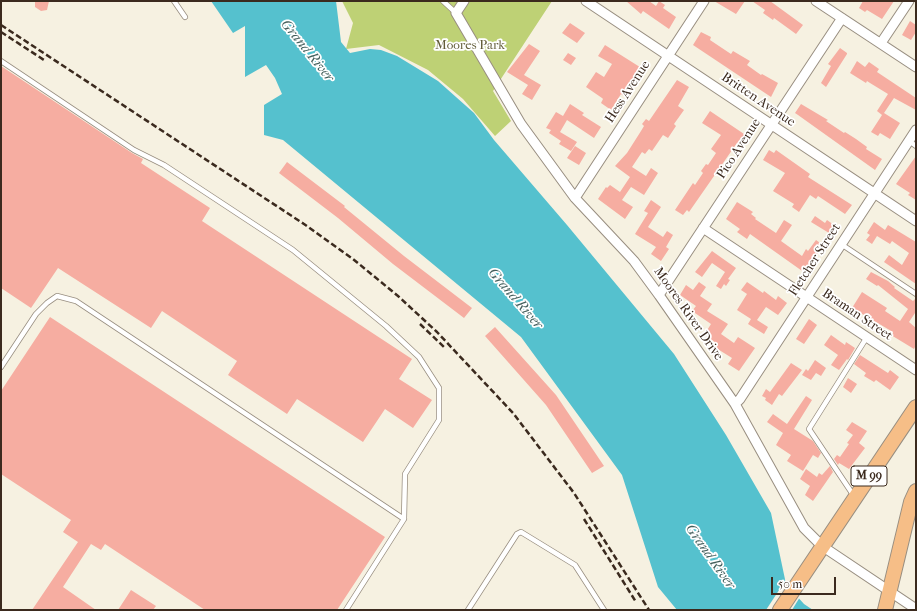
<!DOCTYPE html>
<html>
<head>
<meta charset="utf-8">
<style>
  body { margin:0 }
  #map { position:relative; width:917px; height:611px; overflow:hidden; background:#f6f1e1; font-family:"IM FELL French Canon",serif }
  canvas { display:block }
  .frame { position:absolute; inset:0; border:2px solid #3b2a1e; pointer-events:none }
  .scale { position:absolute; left:771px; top:577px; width:65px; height:18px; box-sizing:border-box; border:2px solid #3b2a1e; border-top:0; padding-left:5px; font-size:12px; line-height:14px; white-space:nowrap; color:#3b2a1e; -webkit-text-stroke:3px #fff; paint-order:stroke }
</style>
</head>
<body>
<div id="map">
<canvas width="917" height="611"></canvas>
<div class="frame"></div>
<div class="scale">50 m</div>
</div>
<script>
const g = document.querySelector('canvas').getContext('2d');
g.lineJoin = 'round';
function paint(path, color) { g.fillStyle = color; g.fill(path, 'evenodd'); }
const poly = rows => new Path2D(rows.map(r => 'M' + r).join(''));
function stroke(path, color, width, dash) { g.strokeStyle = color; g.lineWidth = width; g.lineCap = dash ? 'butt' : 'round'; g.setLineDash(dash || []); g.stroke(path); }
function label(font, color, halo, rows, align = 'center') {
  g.font = font + ' "IM FELL French Canon",serif'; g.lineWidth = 3.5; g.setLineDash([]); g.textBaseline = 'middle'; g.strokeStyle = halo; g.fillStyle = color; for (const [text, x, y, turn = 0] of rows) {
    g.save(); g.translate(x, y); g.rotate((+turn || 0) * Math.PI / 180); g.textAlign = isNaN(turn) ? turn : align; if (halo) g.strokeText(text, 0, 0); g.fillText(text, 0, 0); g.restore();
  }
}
paint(poly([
  [342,1,552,1,493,91,511,121,495,136,463,99,428,70,379,45,346,49,353,23]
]), '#bed175');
paint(poly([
  [211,1,336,1,341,42,350,53,370,49,381,50,397,56,438,81,474,113,494,140,567,225,674,354,726,435,771,513,786,584,804,604,813,610,677,610,658,587,622,475,521,337,283,140,264,135,264,105,282,94,275,78,266,65,245,77,245,26,233,33]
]), '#55c1ce');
paint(poly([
  [787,578,788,583,800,597,792,610,766,610]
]), '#f6f1e1');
paint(poly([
  [35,1,49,1,47,10,41,11,35,7],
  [626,1,649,1,656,6,659,1,665,5,663,8,676,17,669,29,643,11,641,14],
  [714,1,745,1,736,14],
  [752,1,770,1,803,25,796,34,774,18,773,20,763,13,765,10],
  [863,1,894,1,882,19,867,10,865,12,859,8],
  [910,21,916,25,916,32,911,40,902,35],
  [570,23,585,33,577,43,562,33],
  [701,32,711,37,710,40,731,54,733,51,750,61,747,65,761,75,762,74,778,83,771,97,693,45],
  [529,44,540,51,524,75,541,85,532,100,522,94,528,85,507,72],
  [605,45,643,69,624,96,621,94,611,110,601,103,603,99,602,98,586,87,596,72,604,77,612,64,598,56],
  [840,48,847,53,847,54,826,87,821,83,831,66,828,64],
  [568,53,576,58,571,65,563,60],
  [857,61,865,67,869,62,879,69,877,72,916,98,916,110,894,98,884,113,900,123,890,139,880,133,878,136,871,132,882,115,877,111,888,94,870,83,867,81,866,83,850,73],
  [1,66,132,153,143,159,141,163,210,208,202,221,412,359,399,379,432,400,413,428,385,409,363,442,297,399,287,414,228,375,237,361,162,311,151,328,58,268,31,308,1,288],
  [677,80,689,87,678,106,684,110,674,124,676,126,668,138,663,135,652,151,649,149,645,154,642,152,632,167,646,176,651,168,658,173,644,195,631,187,622,200,633,207,625,219,598,199,606,187,607,188,610,185,620,192,630,177,615,166,627,153,641,131,644,126,642,124,646,119,649,121],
  [570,104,584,113,582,115,601,127,594,138,567,120,560,132,577,142,571,151,559,144,561,141,549,133,551,130,546,128,556,112,563,116],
  [801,104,828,120,826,121,844,133,845,132,856,139,867,147,866,149,882,159,875,170,798,115,795,113],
  [710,111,747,136,740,146,737,143,689,212,687,210,683,215,675,210,693,183,695,185,703,173,701,171,706,164,708,165,716,153,711,149,721,135,702,123],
  [575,146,586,153,579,165,567,158],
  [769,150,774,153,776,150,810,174,808,177,852,205,845,214,818,196,816,199,810,195,799,212,792,207,794,204,773,191,785,173,763,160],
  [916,156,916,200,908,195,910,193,896,184],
  [287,162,345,206,344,207,404,256,472,308,464,318,393,264,338,218,279,173],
  [651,200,661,207,648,227,663,237,667,231,673,235,666,247,669,249,661,261,651,254,656,247,635,234,648,213,644,211],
  [737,202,753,212,751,214,756,218,755,219,776,233,784,220,792,225,781,241,802,256,806,249,808,251,816,240,823,245,805,273,750,234,747,239,737,232,740,229,726,219],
  [815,216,825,223,827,220,834,225,829,233,811,222],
  [874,222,885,230,888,225,916,242,916,284,884,262,889,255,902,265,909,253,892,241,890,244,877,236,872,244,866,240,870,235,867,233],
  [712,251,736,268,728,279,730,280,726,286,724,284,721,289,716,286,725,272,712,263,702,277,695,272],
  [871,272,888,281,895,287,894,288,913,301,916,298,916,314,915,313,909,322,916,328,916,345,914,349,891,335,893,332,852,308,862,292,887,308,885,311,900,321,908,309,878,285,877,286,866,279],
  [699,282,706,287,700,296,712,304,707,311,728,324,721,334,734,343,738,337,755,348,739,371,728,364,732,358,716,348,718,344,707,337,709,334,706,332,711,324,692,311,696,306,680,295,686,285,693,290],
  [747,282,763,293,764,291,776,300,778,296,787,303,778,315,766,307,757,320,768,327,764,334,748,324,751,319,737,310,747,294,741,290],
  [50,317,385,537,337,610,205,610,105,544,101,550,91,544,63,587,96,610,32,610,78,542,63,532,71,520,1,474,1,391],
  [809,319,817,325,804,344,796,339],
  [495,327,556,395,604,466,592,473,546,405,485,336],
  [831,335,845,345,846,342,855,348,848,360,847,359,839,370,831,365,838,355,824,345],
  [860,355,888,373,890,370,899,377,890,390,876,380,874,382,864,376,866,373,854,364],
  [815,360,826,368,821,376,816,373,811,380,802,375,806,369,808,371],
  [791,363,802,370,782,396,779,394,772,405,765,400,766,398,762,396,766,389,770,392],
  [848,378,857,384,851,393,843,387],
  [806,396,812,400,794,429,813,441,821,453,818,458,813,455,803,471,787,461,791,455,776,445,783,433,767,422,773,414,787,424],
  [852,422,867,431,859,443,865,448,849,469,839,463,838,465,834,459,837,455,840,457,849,444,847,443,853,435,846,430],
  [830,466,833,472,813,501,805,495,810,486,800,479,806,469,817,477,819,473,822,475],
  [131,590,156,606,153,610,118,610]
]), '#f6ada1');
const service = poly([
  [174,1,185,17],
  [443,1,456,13],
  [1,61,134,150,164,165,293,250,386,326,419,357,439,388,439,420,405,474,404,519,346,610],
  [909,141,916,146],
  [841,244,916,294],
  [1,367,36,314,47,303,57,296,76,301,404,519],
  [854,496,809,429,867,337],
  [468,610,517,534,521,532,575,565,604,610]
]);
const minor = poly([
  [464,1,456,13,521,124,575,198,634,261,659,295,735,404,804,528,822,546,916,609],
  [586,1,916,221],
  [816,1,916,67],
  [881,43,909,1],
  [575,198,704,1],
  [703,228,916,370],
  [659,295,842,18],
  [735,404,740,399,916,130]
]);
const primary = poly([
  [780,610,916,407],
  [885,610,911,502,916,491]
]);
stroke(service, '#988e80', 6);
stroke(minor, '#988e80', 11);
stroke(primary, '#988e80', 16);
stroke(service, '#fff', 4.5);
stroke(minor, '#fff', 9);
stroke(primary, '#f6be87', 14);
stroke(poly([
  [1,25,304,224,353,259,398,296,437,332,513,413,574,493,649,610],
  [1,32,44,60],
  [420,324,444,347],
  [584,519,636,602]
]), '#3b2a1e', 2.5, [6, 3]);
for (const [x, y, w] of [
  [869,476,36]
]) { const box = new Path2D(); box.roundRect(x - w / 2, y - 10, w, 20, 3); g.fillStyle = '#fff'; g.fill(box); stroke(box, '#3b2a1e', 1); }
label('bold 12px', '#3b2a1e', null, [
  ["M 99",869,476]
]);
label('13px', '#625c38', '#fff', [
  ["Moores Park",470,46]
]);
label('13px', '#3b2a1e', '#fff', [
  ["Hess Avenue",628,92,-57],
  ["Britten Avenue",758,100,34],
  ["Pico Avenue",739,149,-57],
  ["Fletcher Street",815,260,-57],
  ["Moores River Drive",688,314,55],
  ["Braman Street",857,315,34]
]);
label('italic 14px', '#445f5c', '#fff', [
  ["Grand River",307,51,51],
  ["Grand River",515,299,49],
  ["Grand River",710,557,55]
]);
</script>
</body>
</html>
